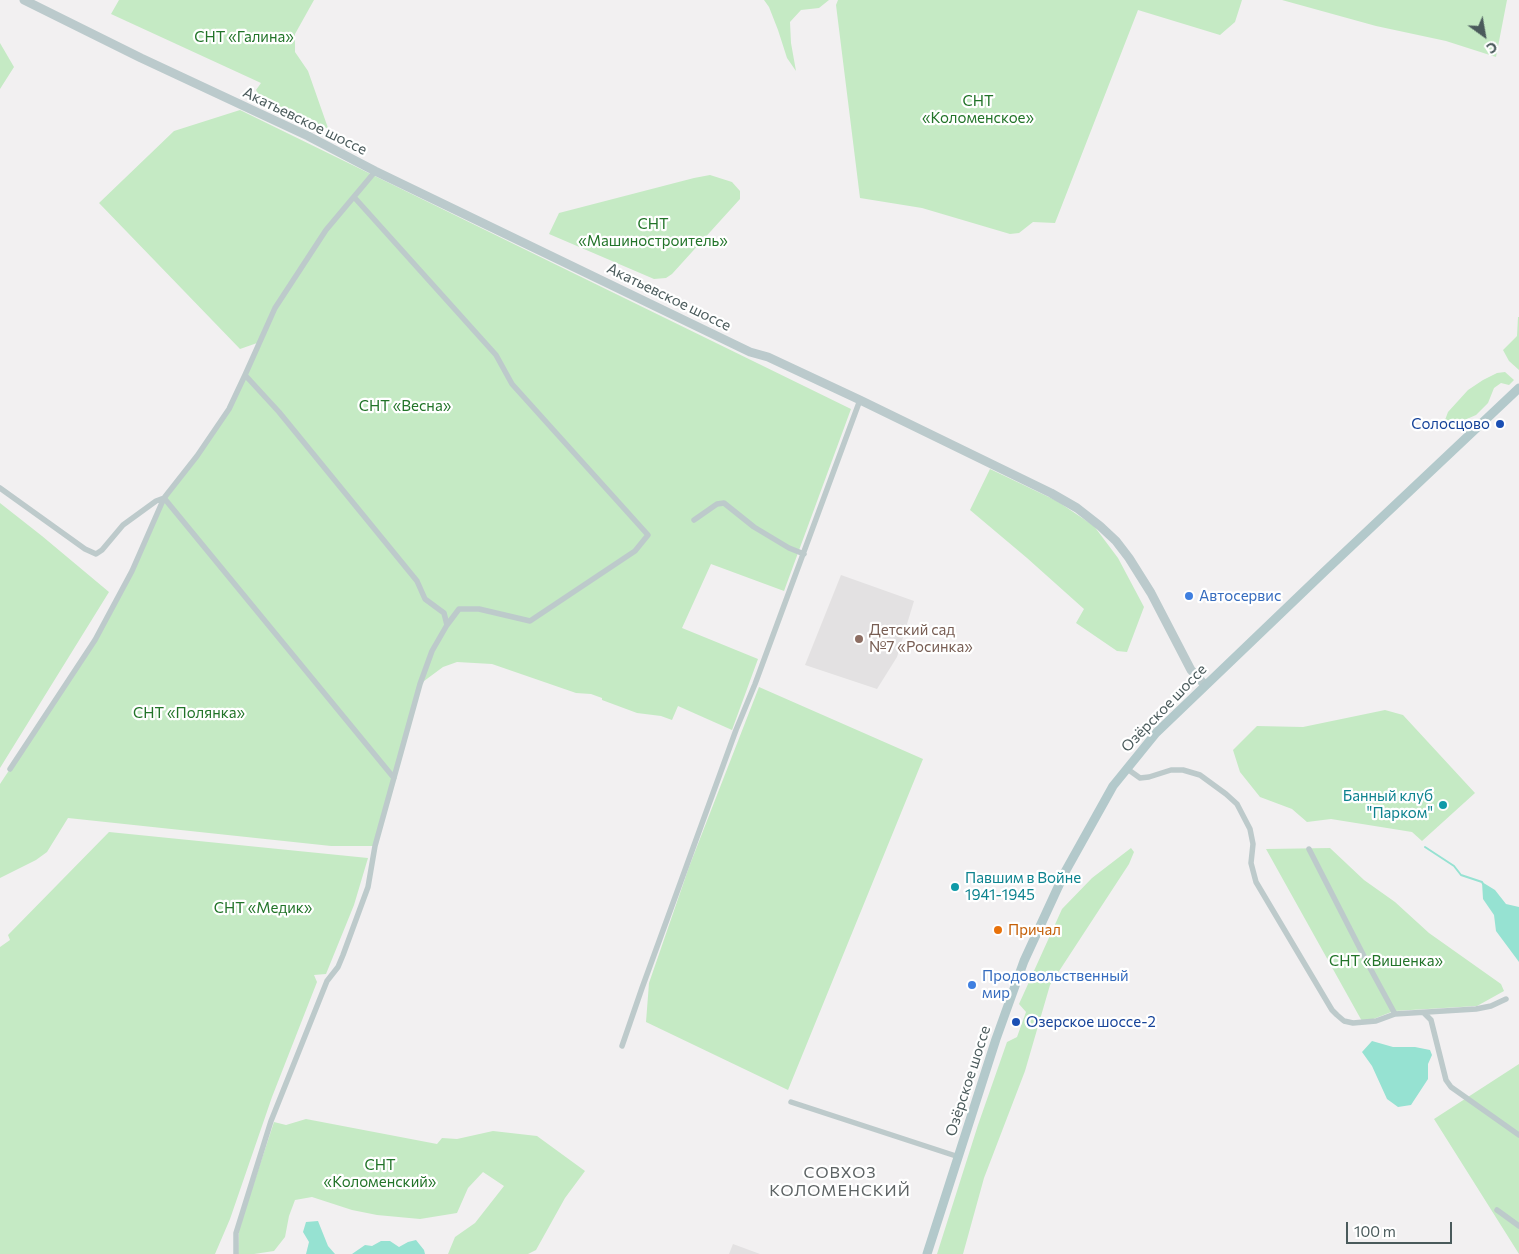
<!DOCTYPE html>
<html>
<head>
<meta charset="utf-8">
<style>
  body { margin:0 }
  #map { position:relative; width:1519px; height:1254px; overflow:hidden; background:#f2f0f1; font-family:Commissioner,sans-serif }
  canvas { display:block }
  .north { position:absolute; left:1459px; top:10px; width:50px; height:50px; -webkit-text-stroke:4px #fff; paint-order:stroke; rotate:148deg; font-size:14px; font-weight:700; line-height:20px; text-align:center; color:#4a5a5b }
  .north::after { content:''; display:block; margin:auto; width:18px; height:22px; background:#4a5a5b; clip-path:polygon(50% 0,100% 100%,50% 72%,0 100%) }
  .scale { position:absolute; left:1346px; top:1222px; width:106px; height:22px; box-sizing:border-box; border:2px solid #4a5a5b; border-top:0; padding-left:6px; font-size:15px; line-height:18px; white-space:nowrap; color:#4a5a5b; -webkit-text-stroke:4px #fff; paint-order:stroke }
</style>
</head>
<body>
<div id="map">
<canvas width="1519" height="1254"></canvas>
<div class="north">С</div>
<div class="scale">100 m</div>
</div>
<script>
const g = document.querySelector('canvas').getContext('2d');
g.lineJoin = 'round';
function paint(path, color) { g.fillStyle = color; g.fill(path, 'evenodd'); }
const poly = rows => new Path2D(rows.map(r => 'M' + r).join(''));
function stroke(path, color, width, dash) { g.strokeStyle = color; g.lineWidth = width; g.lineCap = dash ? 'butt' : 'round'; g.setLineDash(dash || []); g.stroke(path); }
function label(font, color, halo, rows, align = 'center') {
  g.font = font + ' Commissioner,sans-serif'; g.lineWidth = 4.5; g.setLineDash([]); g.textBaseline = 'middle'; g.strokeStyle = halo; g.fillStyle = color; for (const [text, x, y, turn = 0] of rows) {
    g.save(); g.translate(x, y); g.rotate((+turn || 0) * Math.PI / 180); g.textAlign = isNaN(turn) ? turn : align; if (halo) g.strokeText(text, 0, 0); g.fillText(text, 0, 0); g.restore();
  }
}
paint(poly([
  [841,575,914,601,897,657,877,689,805,665],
  [733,1244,760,1254,729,1254]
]), '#e3e1e2');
paint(poly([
  [119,0,314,0,295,34,295,52,308,71,328,128,317,127,261,99,256,90,261,83,111,14],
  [764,0,829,0,819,8,801,10,790,22,791,43,796,71,787,58,778,30,769,7],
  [838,0,1242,0,1235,22,1220,35,1138,10,1055,223,1033,222,1019,233,1010,234,922,208,860,198,836,5],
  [1282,0,1507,0,1496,57,1446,41,1376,26],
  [0,43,14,67,0,89],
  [240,110,851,409,784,591,711,564,682,628,758,659,732,730,678,706,672,720,661,716,637,713,602,700,602,698,591,694,576,693,492,664,457,662,443,667,420,684,375,846,331,846,68,818,47,852,36,860,0,878,0,784,95,640,132,571,164,498,229,409,260,342,240,349,99,203,174,131],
  [710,175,732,182,740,191,740,199,672,274,666,278,654,279,549,234,559,213,694,178],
  [1518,317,1519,317,1519,370,1509,361,1503,350,1517,336],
  [1505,372,1514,380,1509,385,1501,383,1494,388,1488,403,1476,415,1460,422,1454,426,1447,426,1445,420,1448,412,1468,390,1483,380,1497,373],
  [990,469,1057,501,1094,526,1118,558,1144,607,1127,652,1117,651,1076,623,1084,609,1027,558,970,510],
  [0,503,42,536,109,592,0,768],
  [759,687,923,759,788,1090,646,1022,649,983,689,867],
  [1385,710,1403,715,1475,793,1422,841,1412,832,1331,819,1307,822,1292,809,1260,797,1240,772,1233,750,1257,726,1303,727],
  [109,832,368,858,354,905,326,974,314,975,317,982,272,1097,230,1219,215,1254,0,1254,0,947,10,940,8,935],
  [1131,848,1134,852,1129,864,1050,985,1025,1071,984,1178,963,1254,937,1254,978,1125,1007,1042,1017,1037,1026,1012,1019,1004,1062,909,1092,878],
  [1330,848,1364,880,1395,902,1429,933,1501,984,1504,991,1477,1006,1394,1011,1363,1023,1266,849],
  [1519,1064,1519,1254,1434,1119],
  [306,1119,437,1144,442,1138,457,1139,493,1131,537,1136,585,1171,565,1198,536,1250,528,1254,448,1254,455,1237,475,1223,504,1186,483,1172,468,1188,457,1213,420,1219,377,1215,352,1210,312,1197,295,1200,289,1216,285,1237,274,1251,254,1254,238,1254,239,1228,274,1122,286,1125]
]), '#c5eac4');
paint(poly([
  [1482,882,1495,890,1506,904,1519,907,1519,962,1496,931,1494,915,1483,899],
  [1372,1041,1393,1047,1415,1047,1430,1050,1432,1055,1428,1064,1428,1079,1411,1105,1398,1107,1387,1099,1372,1066,1362,1052],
  [318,1221,328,1246,335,1254,306,1254,309,1242,303,1232,306,1222],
  [416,1240,424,1250,425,1254,352,1254,365,1245,372,1246,381,1241,390,1241,399,1247,408,1242]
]), '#96e2d2');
stroke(poly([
  [1425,847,1454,866,1461,875,1482,882,1483,884]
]), '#96e2d2', 2);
stroke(poly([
  [245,375,279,412,417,581,425,599,444,613,447,625],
  [0,488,85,549,96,554,102,550,123,525,156,501,164,498],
  [164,498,394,778],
  [694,520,717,504,724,503,754,527,789,548,804,554],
  [1126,768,1140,778,1149,777,1171,770,1183,770,1200,775,1226,794,1237,804,1250,829,1253,844,1251,863,1256,882,1332,1010,1337,1015,1344,1021,1353,1023,1376,1021,1395,1014,1476,1009,1491,1006,1506,999],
  [10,769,95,640,132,571,164,498,197,456,229,409,245,375,275,308,326,230,373,174],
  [1309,849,1370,968,1395,1014],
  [1424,1013,1431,1020,1446,1080,1451,1087,1519,1135],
  [622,1046,642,988,736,730,755,684,860,400],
  [791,1102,959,1157],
  [1497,1210,1519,1226],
  [236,1254,236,1233,271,1121,327,981,338,967,343,955,368,887,375,846,420,684,432,651,447,625,459,609,479,609,530,621,635,551,648,535,512,384,496,355,354,197]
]), '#bdcacb', 5.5);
stroke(poly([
  [24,0,141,58,308,136,375,171,750,352,768,357,860,400,1051,493,1077,508,1100,526,1116,541,1129,558,1151,593,1191,670,1205,685]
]), '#bbcacc', 9);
stroke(poly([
  [927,1254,996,1039,1024,961,1065,872,1113,786,1156,733,1324,572,1519,388]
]), '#b3c9cb', 9);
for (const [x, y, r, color] of [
  [1500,424,5,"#1a4fb4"],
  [1189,596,5,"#3f7fe0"],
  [859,639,5,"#8d6e63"],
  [1443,805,5,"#0f9aa8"],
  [955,887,5,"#0f9aa8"],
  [998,930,5,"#e8710a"],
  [972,985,5,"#3f7fe0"],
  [1016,1022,5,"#1a4fb4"]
]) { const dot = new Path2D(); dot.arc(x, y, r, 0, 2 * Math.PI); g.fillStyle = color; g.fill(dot); stroke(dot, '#fff', 2); }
label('15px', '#227429', '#fff', [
  ["СНТ «Галина»",244,37],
  ["СНТ",978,101],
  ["«Коломенское»",978,118],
  ["СНТ",653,224],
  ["«Машиностроитель»",653,241],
  ["СНТ «Весна»",405,406],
  ["СНТ «Полянка»",189,713],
  ["СНТ «Медик»",263,908],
  ["СНТ «Вишенка»",1386,961],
  ["СНТ",380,1165],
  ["«Коломенский»",380,1182]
]);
label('15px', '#4a5a5b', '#fff', [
  ["Акатьевское шоссе",305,121,26],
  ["Акатьевское шоссе",669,297,26],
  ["Озёрское шоссе",1164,708,-46],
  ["Озёрское шоссе",968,1081,-72]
]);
label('15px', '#164399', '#fff', [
  ["Солосцово",1490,424],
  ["Озерское шоссе-2",1026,1022,"left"]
], 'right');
label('15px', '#366cbe', '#fff', [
  ["Автосервис",1199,596],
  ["Продовольственный",982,976],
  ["мир",982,993]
], 'left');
label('15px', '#785e54', '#fff', [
  ["Детский сад",869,630],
  ["№7 «Росинка»",869,647]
], 'left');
label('15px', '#0d838f', '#fff', [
  ["Банный клуб",1433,796],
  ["\"Парком\"",1433,813],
  ["Павшим в Войне",965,878,"left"],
  ["1941-1945",965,895,"left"]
], 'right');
label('15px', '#c56008', '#fff', [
  ["Причал",1008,930]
], 'left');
g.letterSpacing = '1px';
label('16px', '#5d6364', '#fff', [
  ["СОВХОЗ",840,1173],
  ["КОЛОМЕНСКИЙ",840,1191]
]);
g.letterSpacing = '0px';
</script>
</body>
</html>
